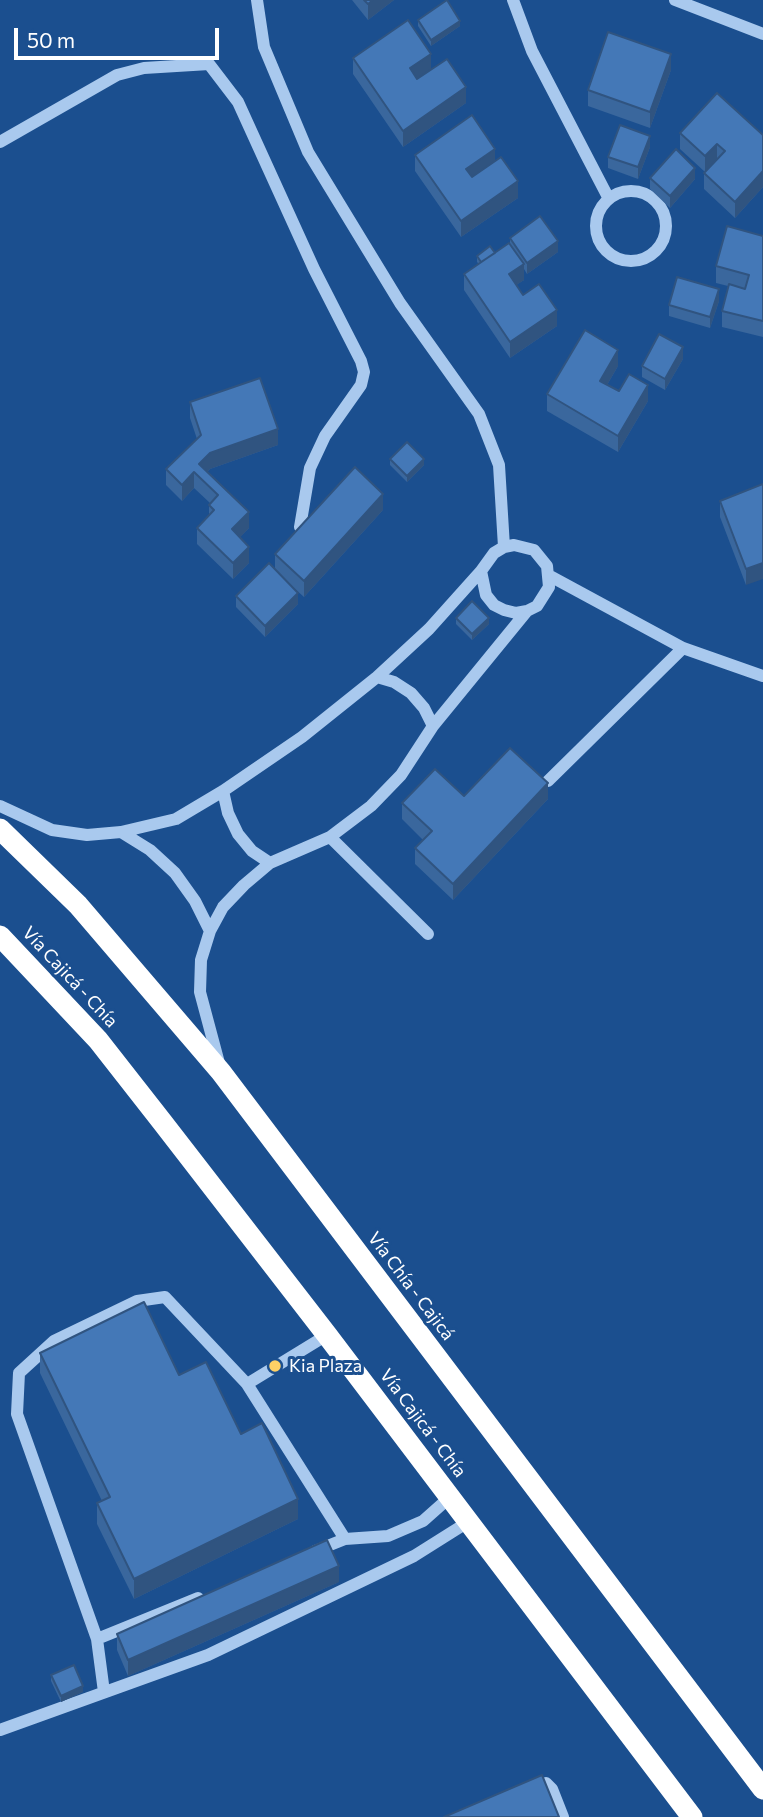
<!DOCTYPE html>
<html>
<head>
<meta charset="utf-8">
<style>
  body { margin:0 }
  #map { position:relative; width:763px; height:1817px; overflow:hidden; background:#1b4f8f; font-family:Commissioner,sans-serif }
  canvas { display:block }
  .scale { position:absolute; left:14px; top:28px; width:205px; height:32px; box-sizing:border-box; border:4px solid #fff; border-top:0; padding-left:9px; font-size:21px; line-height:24px; white-space:nowrap; color:#fff; -webkit-text-stroke:5px #1b4f8f; paint-order:stroke }
</style>
</head>
<body>
<div id="map">
<canvas width="763" height="1817"></canvas>
<div class="scale">50 m</div>
</div>
<script>
const g = document.querySelector('canvas').getContext('2d');
g.lineJoin = 'round';
const poly = rows => new Path2D(rows.map(r => 'M' + r).join(''));
function stroke(path, color, width, dash) { g.strokeStyle = color; g.lineWidth = width; g.lineCap = dash ? 'butt' : 'round'; g.setLineDash(dash || []); g.stroke(path); }
function paint(path, color) { g.fillStyle = color; g.fill(path, 'evenodd'); }
function label(font, color, halo, rows, align = 'center') {
  g.font = font + ' Commissioner,sans-serif'; g.lineWidth = 6; g.setLineDash([]); g.textBaseline = 'middle'; g.strokeStyle = halo; g.fillStyle = color; for (const [text, x, y, turn = 0] of rows) {
    g.save(); g.translate(x, y); g.rotate((+turn || 0) * Math.PI / 180); g.textAlign = isNaN(turn) ? turn : align; if (halo) g.strokeText(text, 0, 0); g.fillText(text, 0, 0); g.restore();
  }
}
stroke(poly([
  [257,0,264,47,308,152,400,303,479,414,499,465,504,547],
  [513,0,532,51,609,199],
  [675,0,763,34],
  [0,142,117,75,144,68,209,64,238,102,314,269,361,361,364,372,361,385,325,436,310,468,300,527],
  '596 226a35 35 0 1 1 70 0a35 35 0 1 1-70 0Z',
  [550,576,683,648,763,676],
  [377,677,394,682,411,693,424,708,433,726],
  [548,781,683,648],
  [223,791,228,813,238,834,252,851,270,863],
  [0,806,52,830,87,835,121,832,176,819,223,791,302,737,377,677,429,629,481,571,494,553,504,547,514,545,534,550,547,566,549,587,537,606,527,611,516,613,504,610,494,605,486,595,481,571],
  [121,832,150,850,175,873,195,901,210,931],
  [330,837,428,934],
  [219,1063,200,992,201,960,210,931,223,907,244,885,270,863,330,837,371,806,401,775,433,726,527,611],
  [247,1384,345,1539],
  [315,1551,345,1539,388,1536,423,1521,450,1497],
  [97,1639,198,1598],
  [104,1692,97,1639,17,1414,19,1373,54,1341,137,1301,165,1297,247,1384,327,1335],
  [0,1730,208,1655,414,1556,468,1522],
  [546,1783,552,1789,563,1817]
]), '#a9c9ee', 12);
stroke(poly([
  [0,829,78,905,221,1072,763,1789],
  [0,936,98,1040,163,1123,327,1335,692,1817]
]), '#fff', 21);
paint(poly([
  [352,0,394,0,368,20],
  [418,20,460,26,431,46,418,26],
  [353,58,431,69,466,103,403,147,353,74],
  [671,70,650,128,588,106,588,90],
  [680,133,763,135,763,187,735,218,704,189,704,173,705,172,680,149],
  [650,147,638,179,608,168,608,157],
  [415,155,495,161,518,198,461,237,415,171],
  [650,178,695,179,670,208,650,189],
  [763,236,763,337,722,327,722,311,728,286,716,283,716,266],
  [510,238,558,252,527,274,524,269,524,280,516,285,523,295,557,326,510,358,464,290,464,274,479,264,477,262,477,256,495,253,510,243],
  [719,301,710,328,669,316,669,305],
  [683,359,665,390,642,377,642,366],
  [618,366,607,385,619,391,648,401,618,452,547,411,547,394],
  [190,402,278,445,210,469,207,472,249,528,240,537,249,563,233,579,197,544,197,528,209,516,209,505,210,503,194,488,182,501,166,485,166,469,197,439,190,418],
  [390,459,424,465,407,482,390,465],
  [763,484,746,585,720,517,720,501],
  [383,510,304,597,285,580,298,604,265,637,236,607,236,596,275,570,275,554],
  [456,618,489,624,472,640,456,624],
  [464,796,548,799,453,900,415,864,415,848,423,840,402,819,402,803],
  [40,1353,179,1375,241,1434,298,1519,134,1599,97,1524,97,1503,102,1501,40,1373],
  [339,1582,128,1676,117,1650,117,1634],
  [51,1675,83,1692,61,1702,51,1681]
]), '#3a679d');
paint(poly([
  [373,0,394,0,368,20,368,4],
  [460,21,460,26,431,46,431,40],
  [431,54,431,70,410,84,410,68],
  [671,54,671,70,650,128,650,112],
  [466,87,466,103,403,147,403,131],
  [650,136,650,147,638,179,638,167],
  [717,144,717,160,705,172,705,156],
  [495,149,495,165,466,185,466,169],
  [695,168,695,179,670,208,670,196],
  [763,171,763,187,735,218,735,202],
  [518,181,518,198,461,237,461,221],
  [558,241,558,252,527,274,527,263],
  [524,264,524,280,509,290,509,274],
  [719,289,719,301,710,328,710,317],
  [557,310,557,326,510,358,510,342],
  [683,347,683,359,665,390,665,379],
  [618,350,618,366,600,397,600,381],
  [648,385,648,401,618,452,618,436],
  [278,429,278,445,210,469,201,478,199,464,210,453],
  [424,459,424,465,407,482,407,476],
  [194,472,194,488,182,501,182,485],
  [383,494,383,510,304,597,304,581],
  [249,512,249,528,232,546,232,529],
  [249,547,249,563,233,579,233,563],
  [763,563,763,579,746,585,746,569],
  [298,593,298,604,265,637,265,626],
  [489,618,489,624,472,640,472,634],
  [548,783,548,799,453,900,453,884],
  [298,1499,298,1519,134,1599,134,1579],
  [339,1566,339,1582,128,1676,128,1660],
  [83,1686,83,1692,61,1702,61,1696]
]), '#305480');
const building = poly([
  [364,0,373,0,368,4,364,0],
  [447,0,460,21,431,40,418,20,447,0],
  [408,20,431,54,410,68,417,79,447,59,466,87,403,131,353,58,408,20],
  [608,32,671,54,650,112,588,90,608,32],
  [717,93,763,135,763,171,735,202,704,173,725,151,717,144,705,156,680,133,717,93],
  [472,115,495,149,466,169,472,177,501,157,518,181,461,221,415,155,472,115],
  [620,125,650,136,638,167,608,157,620,125],
  [676,149,695,168,670,196,650,178,676,149],
  [540,216,558,241,527,263,510,238,540,216],
  [727,226,763,236,763,321,722,311,729,284,745,289,749,275,716,266,727,226],
  [509,243,524,264,509,274,523,295,539,284,557,310,510,342,464,274,509,243],
  [490,246,495,253,481,262,477,256,490,246],
  [677,277,719,289,710,317,669,305,677,277],
  [585,330,618,350,600,381,619,391,629,374,648,385,618,436,547,394,585,330],
  [659,334,683,347,665,379,642,366,659,334],
  [260,378,278,429,210,453,199,464,249,512,232,529,249,547,233,563,197,528,214,510,209,505,218,495,194,472,182,485,166,469,201,435,190,402,260,378],
  [407,442,424,459,407,476,390,459,407,442],
  [355,467,383,494,304,581,275,554,355,467],
  [763,484,763,563,746,569,720,501,763,484],
  [269,563,298,593,265,626,236,596,269,563],
  [472,601,489,618,472,634,456,618,472,601],
  [510,748,548,783,453,884,415,848,432,831,402,803,435,769,464,796,510,748],
  [144,1302,179,1375,206,1362,241,1434,262,1423,298,1499,134,1579,97,1503,110,1497,40,1353,144,1302],
  [327,1540,339,1566,128,1660,117,1634,327,1540],
  [74,1665,83,1686,61,1696,51,1675,74,1665],
  [542,1775,559,1817,444,1817,542,1775]
]);
paint(building, '#4478b7');
stroke(building, '#305480', 2);
for (const [x, y, r, color] of [
  [275,1366,7,"#ffd166"]
]) { const dot = new Path2D(); dot.arc(x, y, r, 0, 2 * Math.PI); g.fillStyle = color; g.fill(dot); stroke(dot, '#1b4f8f', 2.5); }
label('18px', '#fff', '#1b4f8f', [
  ["Vía Cajicá - Chía",70,977,47],
  ["Vía Chía - Cajicá",411,1286,53],
  ["Vía Cajicá - Chía",423,1423,53]
]);
label('18px', '#fff', '#1b4f8f', [
  ["Kia Plaza",289,1366]
], 'left');
</script>
</body>
</html>
